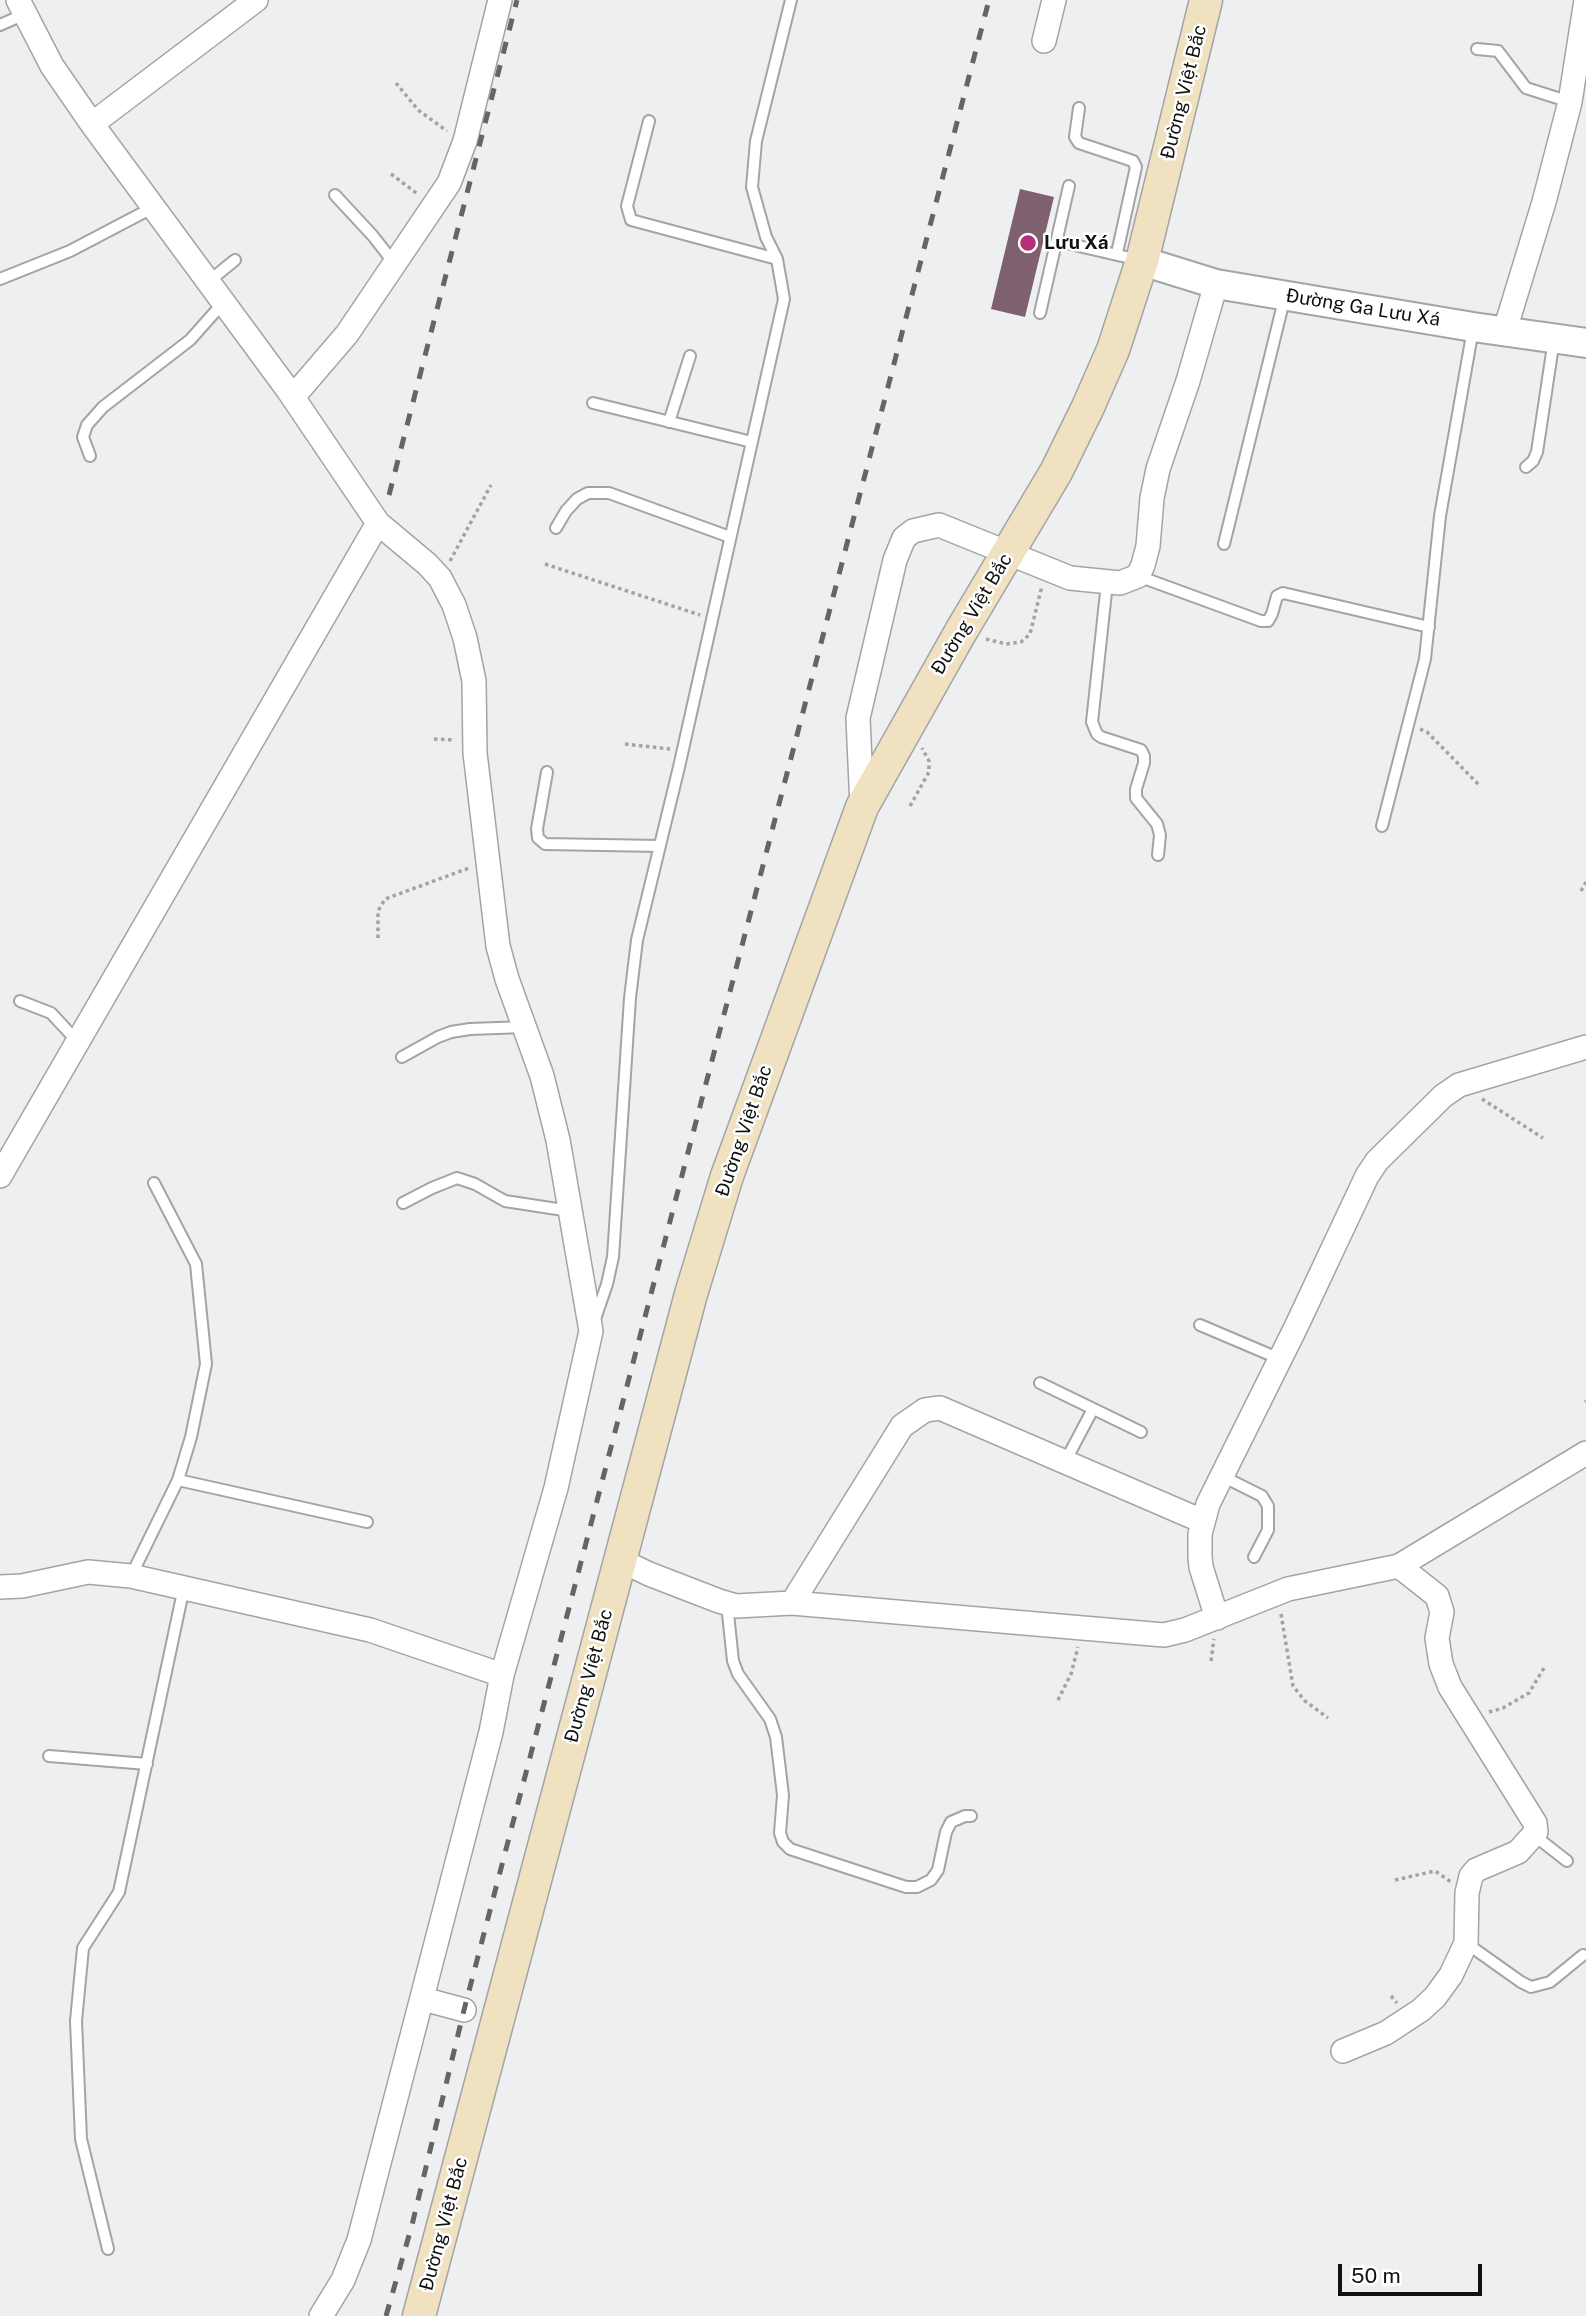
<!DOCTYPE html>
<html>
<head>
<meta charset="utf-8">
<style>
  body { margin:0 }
  #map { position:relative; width:1586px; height:2316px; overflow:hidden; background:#eeeff0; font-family:"Public Sans",sans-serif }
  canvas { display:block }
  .scale { position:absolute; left:1338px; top:2264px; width:144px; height:32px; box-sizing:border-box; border:4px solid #0f1010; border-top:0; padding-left:9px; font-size:21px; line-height:24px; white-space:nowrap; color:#0f1010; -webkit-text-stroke:5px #fff; paint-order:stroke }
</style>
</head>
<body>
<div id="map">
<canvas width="1586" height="2316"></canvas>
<div class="scale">50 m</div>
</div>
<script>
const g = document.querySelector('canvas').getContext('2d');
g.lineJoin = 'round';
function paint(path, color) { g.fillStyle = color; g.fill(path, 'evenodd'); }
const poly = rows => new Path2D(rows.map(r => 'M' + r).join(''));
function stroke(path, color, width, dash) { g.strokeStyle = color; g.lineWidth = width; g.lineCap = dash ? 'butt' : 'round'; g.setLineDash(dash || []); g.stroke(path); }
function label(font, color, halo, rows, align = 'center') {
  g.font = font + ' "Public Sans",sans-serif'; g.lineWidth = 5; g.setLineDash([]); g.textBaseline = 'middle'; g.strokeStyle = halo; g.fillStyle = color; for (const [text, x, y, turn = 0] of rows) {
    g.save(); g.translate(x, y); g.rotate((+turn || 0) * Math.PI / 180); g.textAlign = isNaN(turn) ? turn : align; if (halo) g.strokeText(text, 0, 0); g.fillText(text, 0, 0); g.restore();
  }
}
paint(poly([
  [1020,189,1054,197,1025,317,991,309]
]), '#7e606e');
const service = poly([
  [0,25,25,14],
  [1477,49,1498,51,1526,88,1570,102],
  [1079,108,1075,137,1079,143,1133,161,1136,167,1117,253],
  [649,121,627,206,631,220,777,259],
  [335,195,373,236,394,263],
  [1057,241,1139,260],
  [0,279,70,251,152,208],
  [208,282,235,260],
  [1040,313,1069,186],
  [593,403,752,442],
  [669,422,690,356],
  [90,456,83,437,87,425,103,407,190,340,223,303],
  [1526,467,1533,461,1537,452,1554,339],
  [556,528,566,511,577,499,588,493,609,493,730,537],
  [1224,544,1285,296],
  [1138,576,1261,621,1268,621,1272,614,1277,596,1283,593,1429,627],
  [1107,583,1092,722,1097,734,1101,737,1141,750,1144,756,1144,763,1136,789,1136,798,1157,824,1160,835,1158,855],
  [547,772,537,829,538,838,545,844,660,846],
  [1382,826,1425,659,1440,516,1473,329],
  [20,1001,51,1013,77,1041],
  [402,1057,438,1037,451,1032,470,1029,525,1027],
  [403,1203,432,1188,457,1178,475,1184,505,1201,570,1211],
  [594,1322,607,1284,613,1257,630,998,637,940,679,767,784,299,777,259,766,237,752,187,756,141,791,0],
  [1200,1325,1280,1359],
  [1040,1383,1141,1432],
  [1065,1462,1093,1409],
  [1222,1476,1262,1496,1268,1506,1268,1530,1254,1557],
  [178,1480,367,1522],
  [131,1576,178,1480,191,1437,206,1364,196,1264,154,1183],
  [727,1604,733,1661,738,1674,770,1719,776,1737,783,1795,780,1833,783,1842,790,1849,906,1887,917,1887,931,1880,938,1870,946,1832,951,1822,965,1816,971,1816],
  [49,1756,147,1764],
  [1535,1836,1567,1861],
  [1466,1943,1521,1982,1531,1987,1550,1982,1583,1955],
  [108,2249,81,2139,76,2021,83,1948,119,1892,184,1587]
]);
const minor = poly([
  [18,0,52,66,92,124,288,390,378,523,427,564,440,578,454,605,465,638,474,681,475,753,498,946,507,979,542,1076,558,1140,591,1331,556,1488,502,1675,491,1732,359,2240,343,2280,321,2316],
  [1044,41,1054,0],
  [92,124,256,0],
  [1505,330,1544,202,1570,102,1586,0],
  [293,397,347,334,449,183,465,141,500,0],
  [862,807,858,718,895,560,904,538,913,531,939,525,1070,578,1120,583,1138,576,1143,565,1148,546,1152,498,1158,469,1188,381,1216,284],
  [0,1176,378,523],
  [620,1560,649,1574,719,1601,736,1606,792,1603,1164,1635,1185,1630,1288,1589,1399,1566,1586,1453],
  [0,1587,22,1586,88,1572,131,1576,370,1630,502,1675],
  [792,1603,902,1426,925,1410,940,1408,1202,1521],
  [1217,1618,1201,1567,1200,1557,1200,1534,1208,1504,1296,1327,1367,1176,1377,1161,1443,1096,1459,1085,1586,1047],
  [423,1999,464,2010],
  [1343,2051,1386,2033,1421,2010,1435,1997,1451,1975,1466,1943,1467,1893,1471,1876,1476,1870,1518,1852,1536,1832,1535,1823,1450,1687,1441,1664,1437,1638,1442,1612,1437,1596,1399,1566]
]);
const tertiary = poly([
  [1142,261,1216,284,1473,327,1586,343]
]);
const secondary = poly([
  [419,2316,691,1294,727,1176,862,807,960,633,1056,472,1088,407,1113,350,1142,261,1206,0]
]);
stroke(service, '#a3a4a5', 14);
stroke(minor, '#a3a4a5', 26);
stroke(tertiary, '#a3a4a5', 32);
stroke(secondary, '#a3a4a5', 35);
stroke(poly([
  [396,83,418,110,447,131],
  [391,174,419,195],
  [450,561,491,485],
  [545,564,700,615],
  [986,639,1006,644,1021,642,1030,634,1042,586],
  [1420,729,1427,732,1479,785],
  [434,739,455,740],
  [625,744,670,749],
  [910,806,929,772,929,761,922,748],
  [1581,891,1586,882],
  [378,938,378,911,385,899,469,868],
  [1482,1099,1543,1138],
  [1585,1402,1586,1401],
  [1281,1614,1293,1686,1305,1701,1328,1718],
  [1211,1661,1214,1639],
  [1058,1700,1071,1674,1078,1647],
  [1489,1712,1503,1708,1529,1693,1544,1668],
  [1395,1880,1435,1871,1451,1882],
  [1391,1996,1397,2003]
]), '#a2a3a4', 3.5, [3.5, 3.5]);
stroke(service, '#fff', 10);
stroke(minor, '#fff', 23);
stroke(tertiary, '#fff', 28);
stroke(secondary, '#f0e2c1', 32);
stroke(poly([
  [389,495,517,0],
  [386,2316,412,2225,464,2010,989,0]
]), '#646566', 5, [12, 12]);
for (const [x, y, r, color] of [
  [1028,243,9,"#b43078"]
]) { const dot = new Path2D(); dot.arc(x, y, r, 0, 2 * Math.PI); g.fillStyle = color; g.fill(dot); stroke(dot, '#fff', 2.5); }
label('19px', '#0f1010', '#fff', [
  ["Đường Việt Bắc",1184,92,-76],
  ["Đường Ga Lưu Xá",1363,308,9],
  ["Đường Việt Bắc",972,614,-59],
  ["Đường Việt Bắc",744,1131,-71],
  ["Đường Việt Bắc",589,1676,-75],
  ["Đường Việt Bắc",444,2224,-75]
]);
label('bold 19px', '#0f1010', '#fff', [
  ["Lưu Xá",1044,243]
], 'left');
</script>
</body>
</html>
